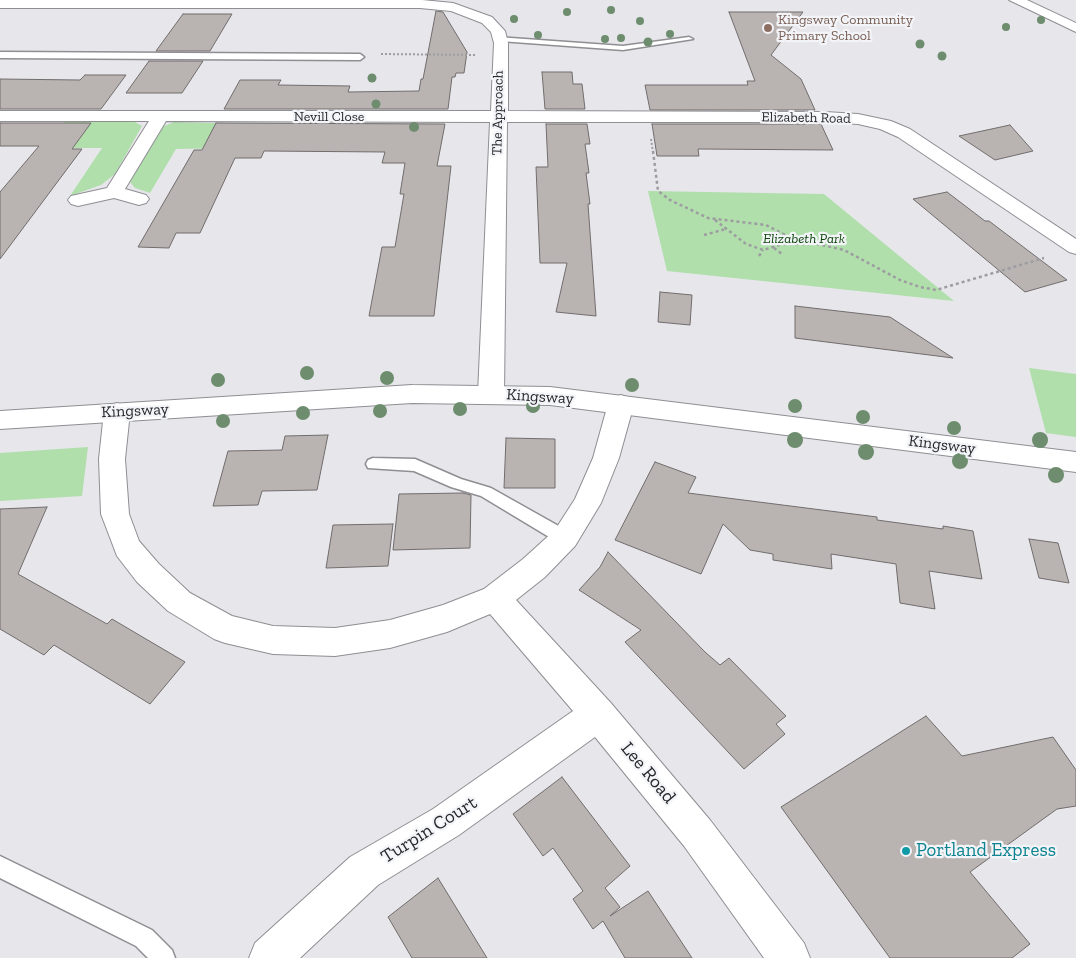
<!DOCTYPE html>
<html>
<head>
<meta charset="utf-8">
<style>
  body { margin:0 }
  canvas { display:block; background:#e6e6eb }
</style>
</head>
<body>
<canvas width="1076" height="958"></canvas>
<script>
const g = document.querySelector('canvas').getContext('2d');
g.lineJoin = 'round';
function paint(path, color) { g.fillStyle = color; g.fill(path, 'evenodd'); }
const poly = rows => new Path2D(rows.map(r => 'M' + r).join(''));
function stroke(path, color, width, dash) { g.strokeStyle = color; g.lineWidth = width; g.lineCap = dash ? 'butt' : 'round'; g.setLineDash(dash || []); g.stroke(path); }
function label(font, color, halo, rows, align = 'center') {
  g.font = font + ' "Zilla Slab",serif'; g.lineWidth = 4.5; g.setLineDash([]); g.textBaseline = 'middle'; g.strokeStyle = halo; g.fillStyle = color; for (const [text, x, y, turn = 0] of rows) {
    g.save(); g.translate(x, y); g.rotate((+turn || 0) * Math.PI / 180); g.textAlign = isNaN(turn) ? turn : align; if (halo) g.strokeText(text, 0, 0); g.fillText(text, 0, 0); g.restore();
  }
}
paint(poly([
  [65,122,135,122,142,126,115,174,101,185,70,196,102,148,45,148],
  [174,122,246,124,235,148,176,149,150,193,135,188,130,182,162,127],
  [648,191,824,194,954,301,667,271],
  [1029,368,1076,374,1076,437,1046,433],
  [88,447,82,496,0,501,0,453]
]), '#b0dfac');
const building = poly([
  [436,11,443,12,467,52,464,73,456,73,455,77,452,77,448,109,224,109,240,80,281,80,278,85,350,86,348,92,419,91,421,79,423,79,436,11],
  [729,12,803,12,771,55,801,79,815,110,650,110,645,85,748,85,747,81,755,81,729,12],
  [183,14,232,14,210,51,156,51,183,14],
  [149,61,203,61,182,93,126,93,149,61],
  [542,72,572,72,573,84,582,84,585,109,545,109,542,72],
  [85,75,126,75,101,109,0,109,0,79,80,80,85,75],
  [0,123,91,123,72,149,82,149,0,259,0,192,39,146,0,146,0,123],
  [216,123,445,124,437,166,451,166,434,316,369,316,382,247,395,247,404,194,400,194,405,163,382,163,385,152,264,151,261,158,235,158,200,233,176,233,169,248,138,247,194,150,202,150,216,123],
  [546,124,587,124,590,144,585,144,589,173,586,173,590,204,588,204,596,316,556,312,567,263,540,263,536,167,548,167,546,124],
  [652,124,821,124,833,150,698,149,699,156,657,156,652,124],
  [1010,125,1033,151,995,160,959,136,1010,125],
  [947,192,985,221,989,221,1067,280,1025,292,913,199,947,192],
  [660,292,692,295,690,325,658,322,660,292],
  [795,306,890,317,953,358,795,338,795,306],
  [328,435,317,490,262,491,258,505,213,506,228,451,282,450,285,436,328,435],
  [506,438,555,439,555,488,504,488,506,438],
  [655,462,696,477,688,493,877,517,877,520,943,529,943,526,973,531,982,579,929,571,935,609,900,603,896,564,831,554,832,569,773,560,773,554,750,550,723,524,701,574,615,540,655,462],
  [463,493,471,495,470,548,393,550,399,494,463,493],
  [47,507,18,574,107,624,112,619,185,662,150,704,54,645,44,655,0,629,0,509,47,507],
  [393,524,388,566,326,568,333,525,393,524],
  [1029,539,1058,543,1069,583,1039,578,1029,539],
  [608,552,705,652,720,665,729,658,786,716,776,724,785,734,744,769,625,642,641,630,579,590,600,567,608,552],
  [926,716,962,756,1053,737,1076,770,1076,806,1057,809,970,872,1030,944,1012,958,890,958,781,807,926,716],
  [562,777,630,866,605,888,620,907,610,916,648,891,692,958,625,958,603,921,593,929,573,899,583,891,553,848,543,856,513,814,562,777],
  [438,878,487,958,412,958,388,917,438,878]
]);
paint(building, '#b9b3b2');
stroke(building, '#726d6d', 1);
const service = poly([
  [497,37,623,46,689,37,693,39,623,50,500,41,497,41,497,37],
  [0,52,360,54,364,57,360,60,0,58,0,52],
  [373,458,415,459,461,479,491,488,571,533,573,538,571,543,565,544,559,543,481,496,451,487,414,471,368,468,366,464,368,460,373,458],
  [0,856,152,930,172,950,175,958,148,958,136,946,0,878,0,856]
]);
const minor = poly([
  [0,0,422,0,453,3,492,17,505,31,508,43,508,111,825,112,858,114,891,121,910,129,1076,239,1076,254,1069,252,898,137,880,129,858,124,825,122,507,122,504,394,500,400,491,403,482,400,478,394,490,122,166,121,125,189,146,195,149,199,146,203,139,205,114,198,78,206,71,204,68,200,71,196,107,188,149,121,0,121,0,111,491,111,494,43,491,32,482,23,451,11,420,8,0,8,0,0],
  [621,395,630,398,634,404,619,458,601,503,575,546,545,577,516,600,610,702,710,820,804,943,810,958,764,958,684,846,595,737,459,835,378,885,300,958,249,958,255,943,350,857,433,809,573,711,490,614,447,632,390,648,335,656,273,654,225,643,214,639,168,611,137,582,117,556,101,514,99,459,104,412,108,406,117,403,126,406,130,412,125,459,129,514,139,541,159,564,190,593,232,616,273,626,335,628,390,620,443,605,484,589,523,559,555,530,575,499,593,458,608,404,612,398,621,395]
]);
const tertiary = poly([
  [1009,0,1027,0,1076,23,1076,32,1009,0],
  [412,385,550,387,1076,452,1076,472,550,405,412,403,0,429,0,411,412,385]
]);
stroke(service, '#8e8e93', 3);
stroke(minor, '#8e8e93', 2);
stroke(tertiary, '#8e8e93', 2);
stroke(poly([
  [381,54,475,55],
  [651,139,653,152]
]), '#9d9da1', 2, [2, 2]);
stroke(poly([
  [653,151,658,191,670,200,708,218,766,225,791,238,844,250,900,280,920,287,936,290,1044,258],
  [715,220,746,244,763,250,783,244,811,244],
  [704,235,726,229],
  [774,248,782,254],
  [759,256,763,250]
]), '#9d9da1', 2.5, [3, 3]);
paint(service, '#fff');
paint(minor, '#fff');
paint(tertiary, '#fff');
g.fillStyle = '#6d8d6e';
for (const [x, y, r] of [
  [611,10,4],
  [567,12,4],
  [514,19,4],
  [1041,20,4],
  [640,21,4],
  [1006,27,4],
  [670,34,4],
  [538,35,4],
  [621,38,4],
  [605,39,4],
  [648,42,4.5],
  [920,44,4.5],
  [942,56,4.5],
  [372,78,4.5],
  [376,104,4.5],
  [414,127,5],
  [307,373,7],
  [387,378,7],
  [218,380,7],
  [632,385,7],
  [533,406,7],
  [795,406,7],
  [460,409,7],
  [380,411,7],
  [303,413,7],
  [863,417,7],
  [223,421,7],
  [954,428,7],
  [795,440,8],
  [1040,440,8],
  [866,452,8],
  [960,461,8],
  [1056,475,8]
]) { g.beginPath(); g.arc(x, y, r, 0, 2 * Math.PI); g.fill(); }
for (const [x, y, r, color] of [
  [768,28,5,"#8d6e63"],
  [906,851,5,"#0f9aa8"]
]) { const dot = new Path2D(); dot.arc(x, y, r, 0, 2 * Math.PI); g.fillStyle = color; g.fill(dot); stroke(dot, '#f3f4f8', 2); }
label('14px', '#785e54', '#f3f4f8', [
  ["Kingsway Community",778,20],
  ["Primary School",778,36]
], 'left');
label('14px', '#28282a', '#f3f4f8', [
  ["The Approach",498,113,-89],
  ["Nevill Close",329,117],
  ["Elizabeth Road",806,118,1]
]);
label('italic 14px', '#0a4508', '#f3f4f8', [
  ["Elizabeth Park",804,239]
]);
label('16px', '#28282a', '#f3f4f8', [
  ["Kingsway",540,397,4],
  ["Kingsway",135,411,-3],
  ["Kingsway",942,445,7]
]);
label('19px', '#28282a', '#f3f4f8', [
  ["Lee Road",648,773,50],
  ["Turpin Court",429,830,-32]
]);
label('19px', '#0d838f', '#f3f4f8', [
  ["Portland Express",916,851]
], 'left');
</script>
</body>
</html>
